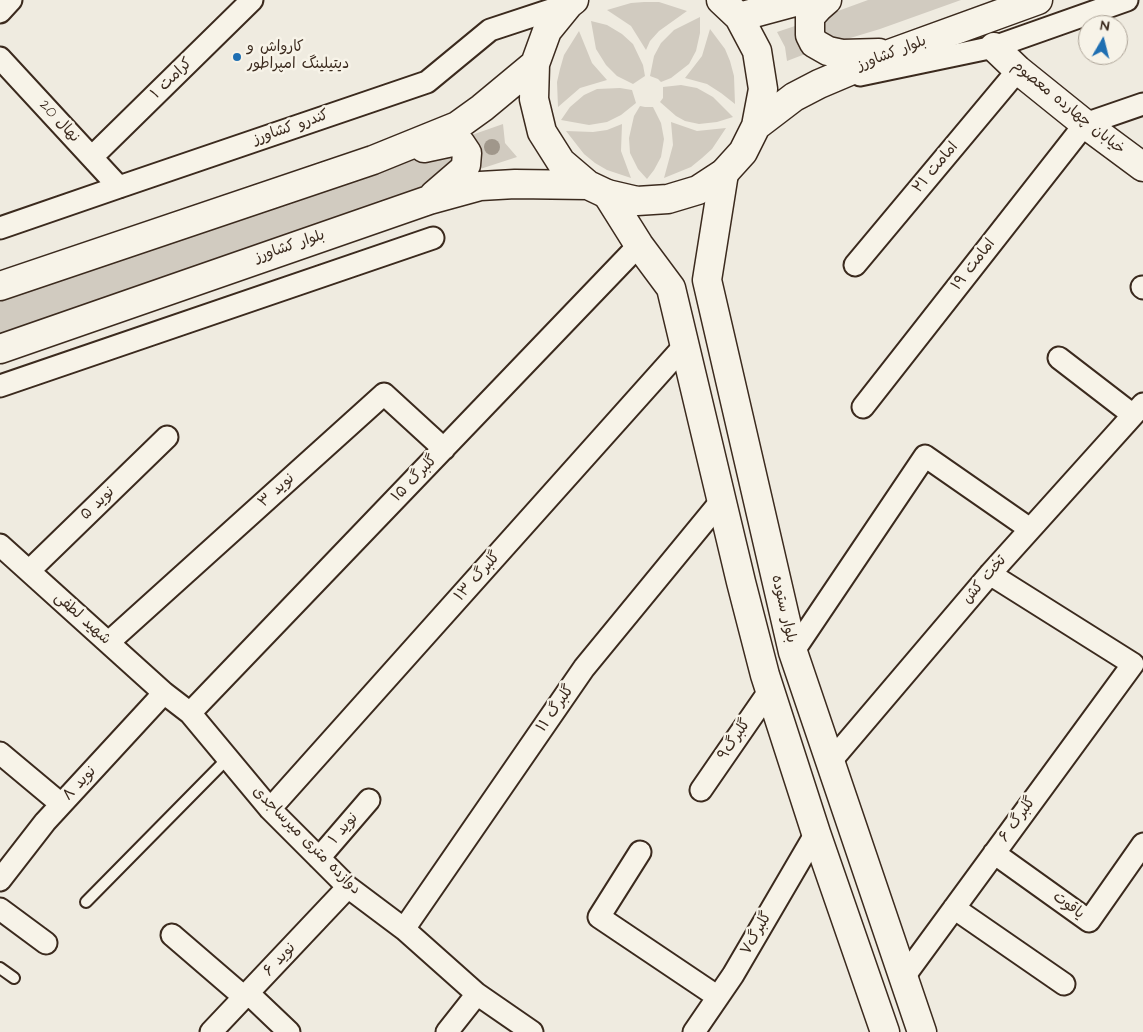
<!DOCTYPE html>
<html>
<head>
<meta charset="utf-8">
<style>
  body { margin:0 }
  #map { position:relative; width:1143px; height:1032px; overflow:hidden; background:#efebe0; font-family:"Architects Daughter",sans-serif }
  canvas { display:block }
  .north { position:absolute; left:1078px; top:15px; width:50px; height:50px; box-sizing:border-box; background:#f7f3e8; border:1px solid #aca397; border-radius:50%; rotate:8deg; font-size:14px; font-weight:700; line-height:20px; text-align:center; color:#3b2a1e }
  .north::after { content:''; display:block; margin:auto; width:18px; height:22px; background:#1f6fb2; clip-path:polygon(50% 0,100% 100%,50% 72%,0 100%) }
</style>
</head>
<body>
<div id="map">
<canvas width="1143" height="1032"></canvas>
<div class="north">N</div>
</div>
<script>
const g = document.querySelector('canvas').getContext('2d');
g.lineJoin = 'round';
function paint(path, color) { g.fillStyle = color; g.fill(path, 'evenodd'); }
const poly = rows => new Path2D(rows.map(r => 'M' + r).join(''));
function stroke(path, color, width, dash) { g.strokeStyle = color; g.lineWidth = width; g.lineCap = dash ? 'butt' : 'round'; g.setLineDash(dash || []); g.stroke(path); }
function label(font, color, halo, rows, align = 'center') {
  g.font = font + ' "Architects Daughter","Playpen Sans Arabic",sans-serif'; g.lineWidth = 5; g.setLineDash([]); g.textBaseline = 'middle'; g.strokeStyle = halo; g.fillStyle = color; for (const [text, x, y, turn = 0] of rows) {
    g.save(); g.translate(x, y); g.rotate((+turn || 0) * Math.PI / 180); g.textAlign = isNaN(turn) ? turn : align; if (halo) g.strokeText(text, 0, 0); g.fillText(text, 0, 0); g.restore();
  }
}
paint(poly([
  [868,0,961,0,880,29,837,42,827,43,817,22,827,15],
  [644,2,659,2,687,11,659,31,650,41,646,50,631,26,607,10,631,3],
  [700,17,700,33,696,51,689,64,671,78,661,82,658,79,650,76,654,56,661,43,674,30],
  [591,21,607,25,622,34,633,44,643,65,645,76,633,84,617,76,606,65,596,49],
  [801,24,813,51,787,61,785,47,777,32],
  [710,29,725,49,730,61,734,76,735,104,721,93,707,84,685,78,702,56],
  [579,31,592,63,607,80,580,88,558,107,557,82,560,69,564,55],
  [681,85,697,88,713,97,733,117,717,122,699,124,685,121,676,116,660,102,663,98,663,87],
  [620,88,632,90,636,103,621,115,607,122,589,125,561,120,570,107,584,95,597,89],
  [640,106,645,107,653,107,661,123,664,139,661,157,654,170,647,179,638,169,630,153,629,138,634,116],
  [671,122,697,131,726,128,712,149,702,158,691,167,664,178,673,145],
  [503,124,505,143,517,157,474,171,466,137],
  [622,124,621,151,631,178,607,170,595,163,584,154,566,131,593,132,607,130],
  [445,152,452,153,457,159,436,184,387,204,0,334,0,301,390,165]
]), '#d1cbc0');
const lane = poly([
  [86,902,228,758],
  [0,968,14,978]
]);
const street = poly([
  [0,12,11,0],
  [0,58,119,187],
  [860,75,994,47,1127,0],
  [92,157,252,0],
  [0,228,119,187,427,82,490,30,569,4],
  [855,265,1018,70],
  [1142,287,1143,288],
  [1059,358,1133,415],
  [0,386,433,238],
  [863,407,1085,124,1143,104],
  [0,545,164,693,190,713,270,809,348,887,404,929,477,994,532,1032],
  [29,571,167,437],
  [109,642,384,394,444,449],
  [793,652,925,456,1030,529],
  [190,713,639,245],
  [0,753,61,804],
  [831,761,990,574,1143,404],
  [701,790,770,690],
  [270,809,685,345],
  [640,852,599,917,718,997],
  [994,853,1089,921,1143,844],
  [319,858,369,800],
  [0,880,45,822,164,693],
  [954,908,1064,984],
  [0,909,46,943],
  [404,929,584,668,722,500],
  [172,935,244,997],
  [903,978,1133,664,990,574],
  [248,993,289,1032],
  [211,1032,348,887],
  [447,1032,477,994],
  [694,1032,733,975,816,833]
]);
const secondary = poly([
  [994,47,1018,70,1085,124,1143,167],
  [724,173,707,280,793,652,922,1032],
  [607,194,639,245,671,288,741,582,765,675,816,833,885,1032]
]);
const primary = poly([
  [574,0,569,4,547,31,535,64,534,99,542,132,561,162,588,185,607,194,637,201,668,199,698,190,724,173,743,152,756,126,763,89,757,51,739,17,721,0],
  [827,0,819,7,810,17,810,35,814,43,828,51,842,54,879,53],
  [739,17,802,0],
  [756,126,794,97,819,84,892,53,1038,0],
  [424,148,452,142,461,144,467,153,466,165,463,170,434,195],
  [0,286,373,160,457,126,482,108,535,64],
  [0,349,429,200,480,186,515,184,588,185]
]);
stroke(lane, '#3b2a1e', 14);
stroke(street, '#3b2a1e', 25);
stroke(secondary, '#3b2a1e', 31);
stroke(primary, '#3b2a1e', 31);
stroke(lane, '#f7f3e8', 10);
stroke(street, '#f7f3e8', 21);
stroke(secondary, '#f7f3e8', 28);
stroke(primary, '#f7f3e8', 28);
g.fillStyle = '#a0978b';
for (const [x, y] of [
  [492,147]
]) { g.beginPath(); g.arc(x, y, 8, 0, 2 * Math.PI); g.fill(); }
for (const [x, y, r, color] of [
  [237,57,5,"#1f6fb2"]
]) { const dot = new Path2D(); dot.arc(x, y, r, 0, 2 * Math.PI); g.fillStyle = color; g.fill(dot); stroke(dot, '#f7f3e8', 2); }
label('15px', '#3b2a1e', '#f7f3e8', [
  ["کارواش و",247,48],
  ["دیتیلینگ امپراطور",247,65]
], 'left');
label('15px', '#3b2a1e', '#f7f3e8', [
  ["بلوار کشاورز",892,54,-21],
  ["کرامت ۱",172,79,-44],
  ["خیابان چهارده معصوم",1068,108,39],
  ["نهال 20",59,122,47],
  ["کندرو کشاورز",291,128,-19],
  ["امامت ۲۱",936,168,-50],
  ["بلوار کشاورز",290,247,-19],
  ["امامت ۱۹",974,265,-52],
  ["گلبرگ ۱۵",415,479,-46],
  ["نوید ۳",277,491,-42],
  ["نوید ۵",98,504,-44],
  ["گلبرگ ۱۳",478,577,-48],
  ["تخت کش",985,580,-49],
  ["بلوار ستوده",783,609,77],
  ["شهید لطفی",82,619,42],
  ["گلبرگ ۱۱",556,709,-55],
  ["گلبرگ۹",735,740,-56],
  ["نوید ۸",80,784,-47],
  ["گلبرگ ۶",1018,820,-54],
  ["نوید ۱",344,829,-49],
  ["دوازده متری میرساجدی",306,841,45],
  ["یاقوت",1068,906,36],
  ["گلبرگ۷",757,934,-60],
  ["نوید ۶",280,960,-47]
]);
</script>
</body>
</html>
